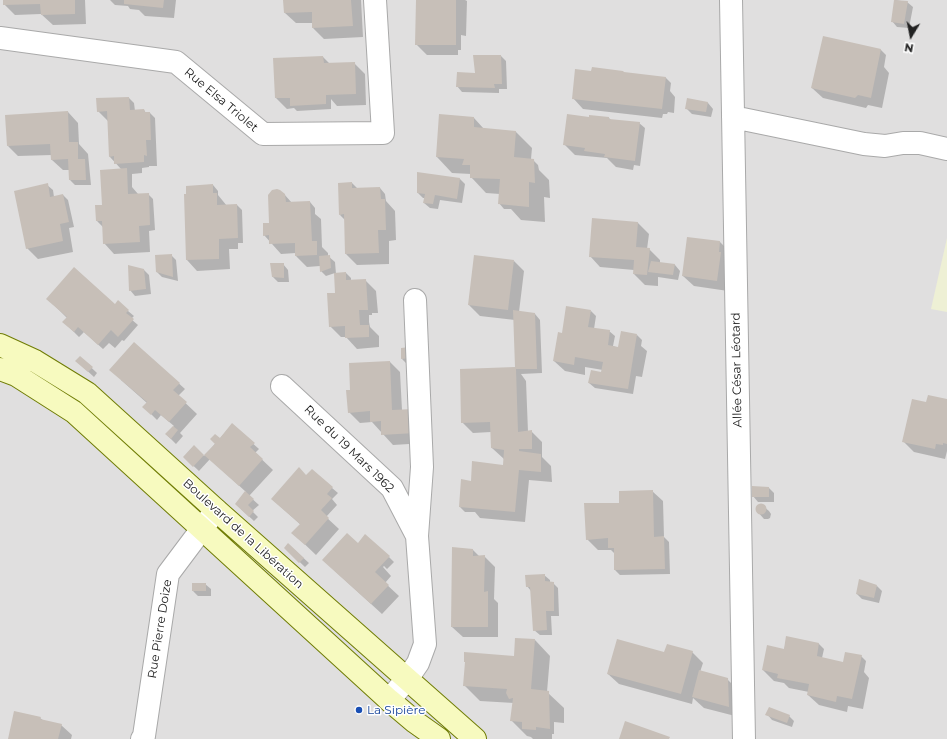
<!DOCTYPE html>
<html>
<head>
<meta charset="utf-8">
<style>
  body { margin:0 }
  #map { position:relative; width:947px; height:739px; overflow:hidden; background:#f2efe9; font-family:Montserrat,sans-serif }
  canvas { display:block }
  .north { position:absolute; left:891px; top:16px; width:40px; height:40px; -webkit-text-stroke:3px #fff; paint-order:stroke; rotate:190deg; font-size:11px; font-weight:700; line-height:16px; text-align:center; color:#222 }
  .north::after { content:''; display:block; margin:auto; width:14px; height:18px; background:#222; clip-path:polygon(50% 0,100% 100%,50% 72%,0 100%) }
</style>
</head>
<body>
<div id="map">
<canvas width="947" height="739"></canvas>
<div class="north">N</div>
</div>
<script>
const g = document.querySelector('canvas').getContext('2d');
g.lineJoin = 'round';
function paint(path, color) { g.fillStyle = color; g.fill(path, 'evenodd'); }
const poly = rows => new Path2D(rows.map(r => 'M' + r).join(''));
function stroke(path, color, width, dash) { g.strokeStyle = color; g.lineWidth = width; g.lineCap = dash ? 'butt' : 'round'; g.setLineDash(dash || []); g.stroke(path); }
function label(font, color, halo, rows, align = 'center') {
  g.font = font + ' Montserrat,sans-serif'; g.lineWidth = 3; g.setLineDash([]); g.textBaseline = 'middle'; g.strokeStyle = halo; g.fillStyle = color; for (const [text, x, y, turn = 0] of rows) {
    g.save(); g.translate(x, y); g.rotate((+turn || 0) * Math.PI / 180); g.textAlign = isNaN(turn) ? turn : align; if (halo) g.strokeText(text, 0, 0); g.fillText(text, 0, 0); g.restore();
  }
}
paint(poly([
  [0,0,947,0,947,739,0,739]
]), '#e0dfdf');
paint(poly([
  [947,238,947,312,931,309]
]), '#eef0d5');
paint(poly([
  [4,0,85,0,86,24,53,25,41,14,15,15,4,4],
  [110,0,176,0,174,18,145,16,139,10,130,9,128,6,115,5],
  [284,0,361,0,363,37,324,39,313,28,313,23,296,23,285,13],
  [417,0,465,0,467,1,466,36,461,35,461,50,458,50,458,55,427,55,416,44],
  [895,0,907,2,913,7,909,28,897,27,892,21],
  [824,37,881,50,886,55,884,67,889,73,882,108,868,105,866,108,823,98,812,88],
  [501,56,506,61,507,89,499,89,499,93,462,92,457,86],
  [323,57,330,64,354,63,365,74,366,105,337,106,331,99,331,109,297,111,294,108,287,109,276,98],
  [624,73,666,78,671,83,670,91,675,97,674,113,668,112,667,114,663,114,662,118,583,109,573,98],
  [129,98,134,103,135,111,144,110,146,113,150,113,155,118,157,166,149,166,149,167,142,168,142,173,132,174,132,187,138,194,148,194,153,199,155,230,149,231,150,252,114,254,104,243,103,227,97,221,102,206,121,169,110,157,109,122,98,111],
  [688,99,708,103,713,109,711,117,692,114,686,108],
  [68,112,78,123,79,144,88,154,91,185,75,185,70,180,70,170,63,170,52,160,52,155,18,156,8,146],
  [474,118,484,129,516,132,532,148,531,159,533,160,538,165,539,170,549,180,550,198,544,197,545,222,521,220,511,209,504,209,499,203,500,194,486,193,471,177,471,174,452,173,437,157],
  [590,118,609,118,612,121,639,123,645,128,640,166,634,165,633,170,616,167,607,158,575,155,565,145],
  [460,179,465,184,462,203,440,200,438,209,430,208,424,203,425,198,423,198,418,193],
  [352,183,358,189,380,188,385,194,386,201,395,211,396,240,389,241,389,264,357,265,346,254,345,220,340,215],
  [47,185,53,190,54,197,63,195,68,200,74,227,69,228,73,252,38,259,27,248],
  [213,185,218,191,218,195,227,206,237,205,242,210,243,243,238,243,238,249,229,249,230,269,197,271,187,260],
  [284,194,292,203,310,202,315,208,315,214,321,219,322,247,328,253,328,256,335,262,336,274,346,273,351,278,351,281,365,280,376,291,378,313,372,313,372,315,369,315,369,322,370,327,379,336,379,347,357,349,346,337,341,337,330,326,336,294,335,273,326,276,321,271,320,266,307,267,296,256,296,253,281,254,264,235],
  [593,219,638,223,649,234,647,249,649,249,660,260,660,264,675,265,680,271,678,280,658,277,658,286,645,285,634,274,634,270,600,267,590,256],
  [688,238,720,242,731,253,728,291,694,286,683,276],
  [171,255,176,260,178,281,162,277,157,272],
  [514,261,524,271,519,312,535,314,540,320,542,373,521,374,526,381,528,432,531,431,542,442,542,457,551,466,552,482,529,480,525,522,480,518,475,512,465,512,460,507,471,482,504,466,504,459,492,448,491,432,473,433,462,422,514,368,516,370,515,320,480,316,469,305],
  [283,264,288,270,289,282,278,282,273,277],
  [144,270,149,275,151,294,135,296,130,290],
  [48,299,115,305,128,311,134,316,131,319,138,325,124,341,122,340,115,348,109,343,103,349,84,332,79,337,69,327,67,318],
  [591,311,596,316,594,329,609,331,615,336,613,346,619,348,637,335,642,340,641,346,647,351,642,377,636,376,633,394,595,388,589,383,602,373,603,370,585,367,585,375,565,371,554,361,563,334],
  [134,343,185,389,178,396,197,414,180,433,183,436,176,444,166,434,174,426,161,415,157,420,149,412,147,403,121,380],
  [410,348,407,364,402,359],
  [80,357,97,373,94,377,82,366],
  [390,362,400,372,402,410,420,438,409,439,409,444,393,445,372,422,360,423,349,412,351,391],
  [947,400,947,451,945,459,914,452,904,442,929,404],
  [232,425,259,449,255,453,273,470,249,496,259,505,252,511,258,517,254,521,241,509,246,492,210,459,199,471,184,457,194,446,204,456],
  [307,476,332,488,338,493,332,499,337,505,326,517,339,529,316,555,293,533,301,525,272,499],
  [769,488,774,493,774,502,758,502,753,496],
  [652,491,663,501,664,537,669,542,670,574,620,575,615,570,615,554,611,550,598,550,587,539,620,504],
  [760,505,763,506,769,511,771,514,770,518,768,519,764,519,757,511,757,508],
  [288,544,309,563,305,567,285,548],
  [473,550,480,557,484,556,495,567,494,599,498,603,498,637,463,637,452,627],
  [389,557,394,562,387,569,384,566,383,567,391,576,385,583,399,596,382,614,335,571],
  [544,575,550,580,550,583,553,583,558,588,559,616,551,616,552,635,540,635,534,630,531,591,527,586],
  [205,584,211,589,211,596,198,596,193,591],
  [877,586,882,591,879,603,862,599,857,594],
  [787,638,819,644,824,649,822,658,843,663,861,656,866,661,864,672,869,678,863,709,848,706,847,712,819,705,808,695,809,692,789,688,784,683,774,681,763,670,784,650],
  [535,640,550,656,547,692,564,708,564,723,554,722,554,734,552,734,552,739,533,739,531,737,527,736,512,721,514,703,480,701,464,685,515,657],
  [692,652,703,663,700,672,727,679,738,690,739,717,704,708,693,698,692,704,619,684,608,674,665,653],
  [767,714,789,716,794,721,792,727,772,720],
  [40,718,44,721,61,725,72,735,71,739,9,739]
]), '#0003');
paint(poly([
  [3,0,75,0,75,14,41,15,40,4,3,5],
  [124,0,164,0,163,8,124,4],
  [283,0,351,0,353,26,312,28,312,12,284,13],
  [416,0,456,0,456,45,415,45],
  [894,0,908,1,904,24,891,22],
  [823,36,881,49,871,98,858,95,855,98,811,88],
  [473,55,501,55,502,84,494,84,495,88,456,87,457,72,475,73],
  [323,56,324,63,355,62,356,94,326,95,326,104,290,106,290,98,275,98,273,58],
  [592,67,623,71,624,72,666,77,662,109,572,99,575,69,591,71],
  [129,97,130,110,144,109,145,112,150,112,151,140,146,140,147,156,144,155,144,162,114,164,114,156,109,157,107,111,97,112,96,98],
  [687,98,708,102,706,112,685,109],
  [68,111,69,142,78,142,78,159,85,159,86,180,69,180,68,159,51,160,50,144,7,146,5,115],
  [439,114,474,117,474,127,516,131,514,157,534,159,535,183,529,182,529,207,498,204,500,179,470,178,470,165,462,165,464,159,436,157],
  [567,114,589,117,589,115,609,117,609,119,640,122,635,161,604,157,605,154,584,151,585,148,563,145],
  [127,168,128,194,149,193,150,225,139,226,140,242,103,244,102,221,96,221,95,205,102,205,100,170],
  [417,172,460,178,457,199,435,195,433,204,423,203,425,194,417,193],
  [352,182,352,188,380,187,381,199,385,199,386,230,378,230,379,253,345,254,344,214,339,215,338,183],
  [48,183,50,197,63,194,69,222,60,224,63,241,26,249,14,191],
  [213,184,213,193,217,193,217,205,237,204,238,238,219,239,219,259,186,260,184,194,186,194,186,186],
  [277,189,280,190,285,194,286,202,310,201,312,241,317,241,317,255,295,256,295,243,269,244,269,235,263,236,263,223,269,223,268,195,272,190],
  [592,218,638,222,636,247,650,248,647,275,633,274,634,260,589,257],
  [687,237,720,241,719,252,721,252,717,281,682,276],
  [172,254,173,277,156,272,155,255],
  [330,255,331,268,320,272,319,256],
  [474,255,514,260,508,310,468,305],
  [651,261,675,264,673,275,648,272],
  [270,263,284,263,284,278,272,277],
  [128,265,144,269,146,289,129,291],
  [74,267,115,304,118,300,129,310,126,313,134,319,118,337,111,330,98,345,78,327,74,332,62,322,67,317,46,299],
  [346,272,346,280,366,279,368,310,359,310,360,325,369,325,369,337,345,338,345,326,329,327,327,293,335,293,334,273],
  [566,306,591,310,588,327,610,330,608,345,618,347,621,331,637,334,628,389,588,383,591,370,601,372,603,362,575,357,574,365,553,361,558,332,562,333],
  [513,310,535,313,537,369,516,369,518,432,532,430,532,449,519,449,519,451,541,454,541,472,519,470,515,512,459,507,461,479,471,481,472,461,503,465,504,450,491,448,490,422,461,423,460,369,515,367],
  [134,342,180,383,173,390,187,402,169,422,155,410,151,415,142,407,147,402,109,370],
  [410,347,411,358,401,359,401,348],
  [80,356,93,367,88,372,75,361],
  [390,361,392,410,414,409,415,433,381,435,381,421,370,422,370,411,348,413,346,390,350,390,349,363],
  [928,395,947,399,947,444,943,443,943,445,936,444,935,449,902,442,912,399,926,402],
  [232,423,255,443,250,447,263,459,239,486,204,455,215,444,210,439,215,434,220,438],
  [173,426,178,430,171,439,165,434],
  [194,445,204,455,193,467,183,457],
  [299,467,306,475,312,469,333,487,327,494,332,498,321,510,329,518,305,545,291,533,300,524,271,499],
  [752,486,769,487,769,497,752,497],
  [653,490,654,537,664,536,665,569,614,570,614,548,608,548,608,538,586,540,584,503,619,503,619,491],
  [245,491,254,499,248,505,254,511,249,517,235,504],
  '755.5 509a5.5 5.5 0 1 1 11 0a5.5 5.5 0 1 1-11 0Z',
  [347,533,358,543,365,534,390,556,375,572,389,585,371,604,322,560],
  [288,543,304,558,299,563,284,548],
  [452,547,473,549,473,556,485,555,484,592,488,591,488,627,451,627],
  [545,574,545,581,554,582,554,611,546,611,547,630,533,631,530,587,526,587,525,575],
  [859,579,877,585,874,598,856,594],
  [192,583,206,583,206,591,192,591],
  [786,636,819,643,817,656,843,662,845,652,862,655,852,699,837,696,836,702,807,695,809,684,777,678,778,674,762,670,767,645,784,649],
  [515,638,535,639,531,689,549,691,550,729,536,727,536,730,522,729,522,722,510,721,513,698,509,699,506,693,507,689,463,686,465,662,464,662,464,652,514,656],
  [617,639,664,652,667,644,693,651,681,694,607,674],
  [699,670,728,678,729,707,692,697],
  [769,707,790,715,787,723,765,715],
  [14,711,41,717,40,719,62,724,58,739,8,739],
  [625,721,670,737,669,739,619,739]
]), '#c7bfb8');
const street = poly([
  [731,0,744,739],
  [0,38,176,62,263,134,383,133,375,0],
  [733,117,864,144,885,146,903,143,920,143,947,149],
  [415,300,422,467,417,536],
  [282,386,392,488,417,536,425,644,418,663,407,679,389,700],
  [142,739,144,736,168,574,216,510]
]);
const secondary = poly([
  [0,345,35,361,87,393,216,510,475,739],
  [0,369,16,375,74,412,389,700,415,722,439,739]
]);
stroke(street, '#a9a9a9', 24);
stroke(secondary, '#707d05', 24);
stroke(street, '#fff', 22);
stroke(secondary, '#f7fabf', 22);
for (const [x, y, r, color] of [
  [359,710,4,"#1a4fb4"]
]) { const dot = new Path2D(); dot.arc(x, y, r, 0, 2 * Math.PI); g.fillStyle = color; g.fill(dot); stroke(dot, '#fff', 1.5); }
label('12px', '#222', '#fff', [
  ["Rue Elsa Triolet",221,100,40],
  ["Allée César Léotard",737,370,-91],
  ["Rue du 19 Mars 1962",349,449,44],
  ["Boulevard de la Libération",243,534,42],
  ["Rue Pierre Doize",160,629,-81]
]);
label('12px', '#164399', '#fff', [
  ["La Sipière",367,710]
], 'left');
</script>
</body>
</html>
